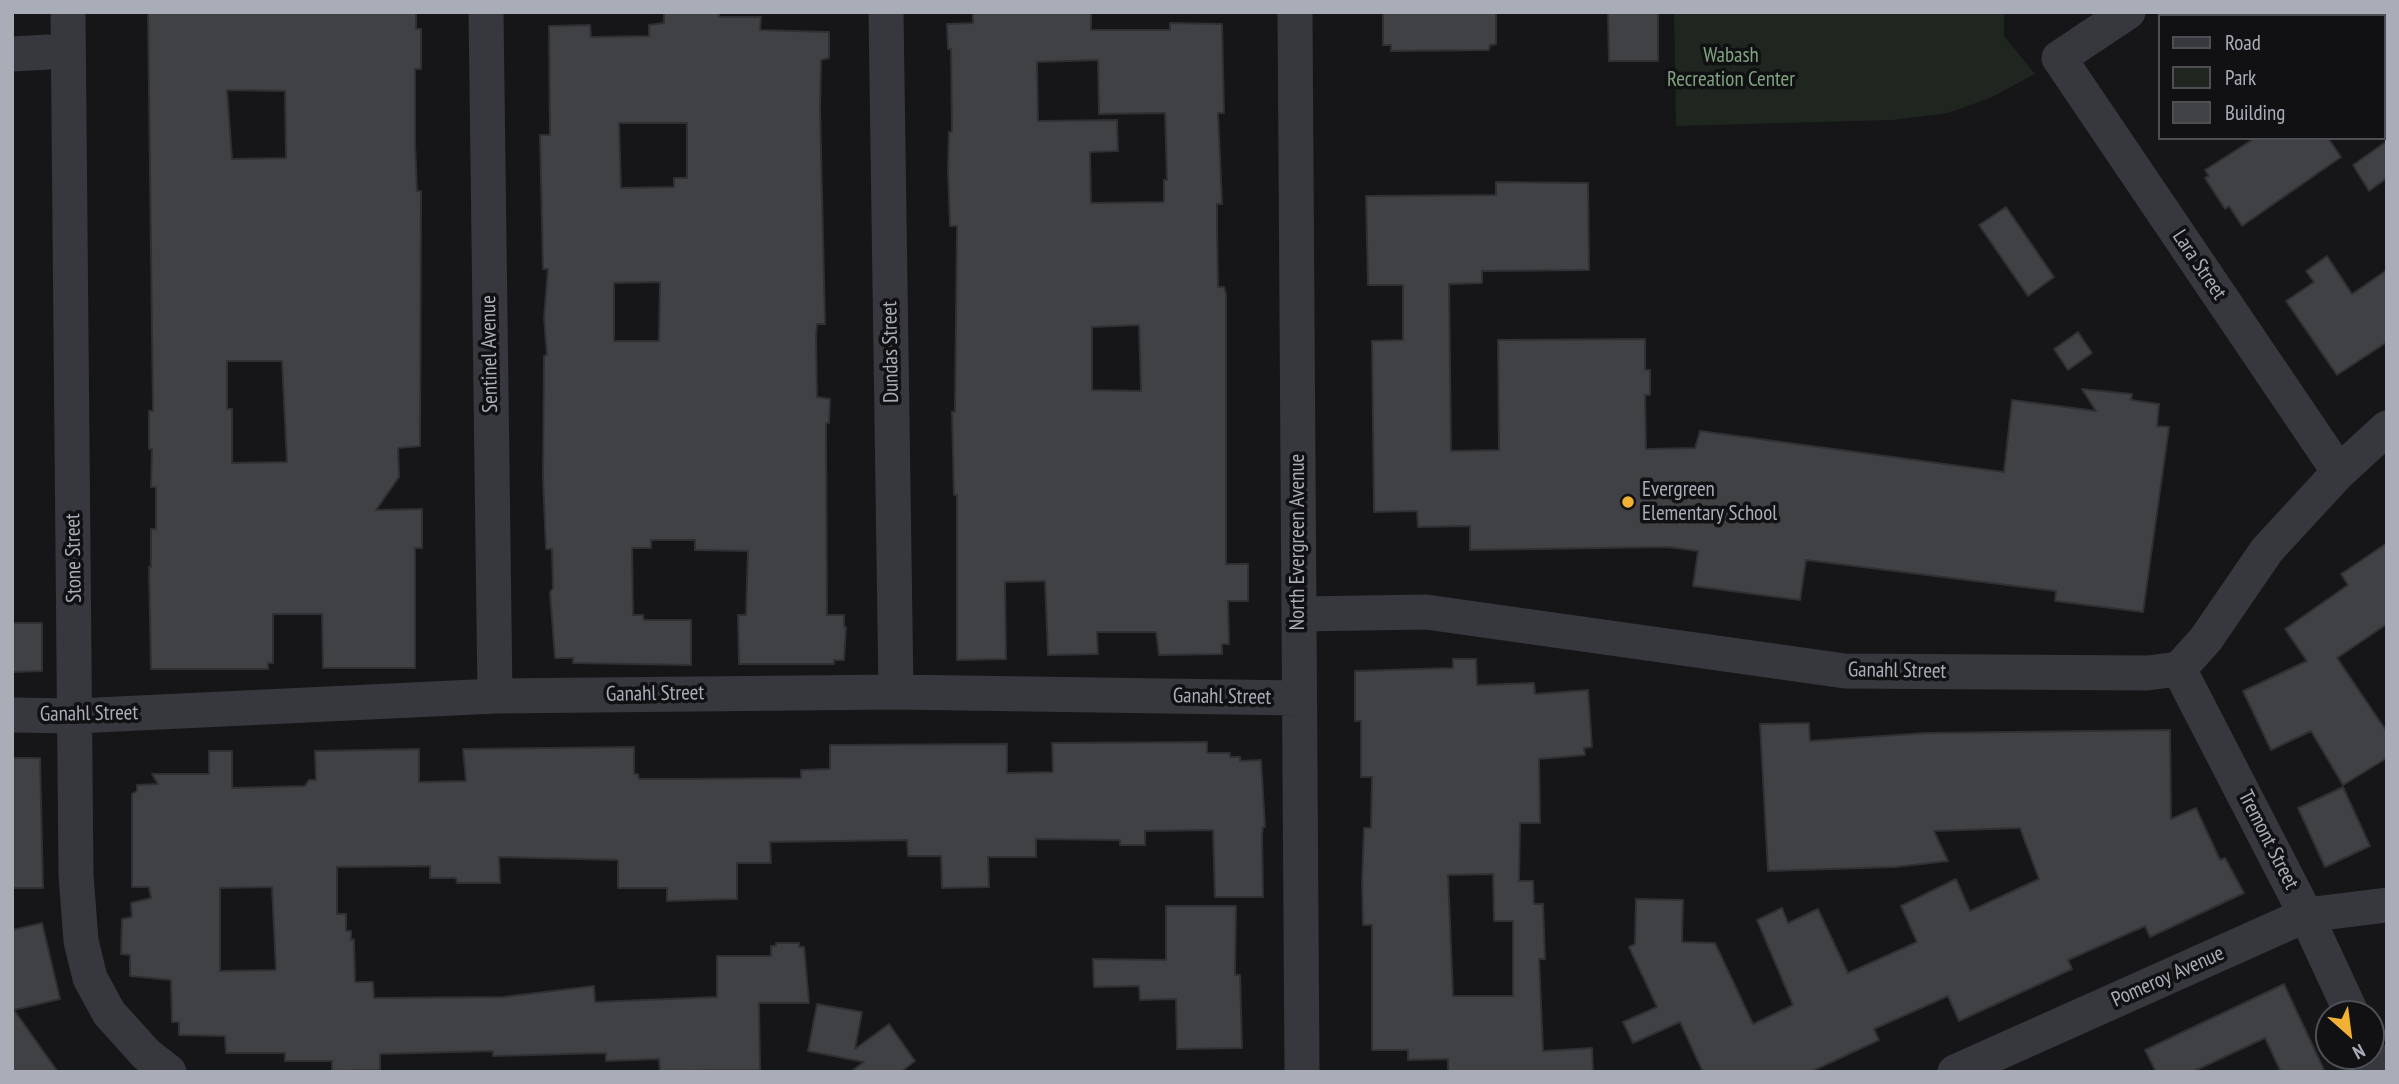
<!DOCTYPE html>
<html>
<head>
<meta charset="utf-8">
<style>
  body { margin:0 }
  #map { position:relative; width:2399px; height:1084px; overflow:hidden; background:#161618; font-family:"PT Sans Narrow",sans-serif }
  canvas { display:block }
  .frame { position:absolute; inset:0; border:14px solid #a8adb8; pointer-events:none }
  .legend { position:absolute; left:2158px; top:14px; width:228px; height:126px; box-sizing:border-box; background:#111113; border:2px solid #4d4f55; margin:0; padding:9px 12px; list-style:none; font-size:21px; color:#a8adb8 }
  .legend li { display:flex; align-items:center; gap:14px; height:35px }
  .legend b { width:35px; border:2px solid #4d4f55 }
  .north { position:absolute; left:2315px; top:1000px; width:70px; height:70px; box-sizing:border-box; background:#111113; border:2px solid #4d4f55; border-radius:50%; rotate:152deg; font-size:19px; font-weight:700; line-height:28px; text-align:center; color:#a8adb8 }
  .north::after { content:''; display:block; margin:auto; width:24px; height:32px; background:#f2b134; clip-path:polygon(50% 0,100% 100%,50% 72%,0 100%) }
</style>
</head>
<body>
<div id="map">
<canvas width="2399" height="1084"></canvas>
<div class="frame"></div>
<ul class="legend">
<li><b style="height:9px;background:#37383d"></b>Road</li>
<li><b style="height:19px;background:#1e261f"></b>Park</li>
<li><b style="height:19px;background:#404145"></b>Building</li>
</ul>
<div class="north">N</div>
</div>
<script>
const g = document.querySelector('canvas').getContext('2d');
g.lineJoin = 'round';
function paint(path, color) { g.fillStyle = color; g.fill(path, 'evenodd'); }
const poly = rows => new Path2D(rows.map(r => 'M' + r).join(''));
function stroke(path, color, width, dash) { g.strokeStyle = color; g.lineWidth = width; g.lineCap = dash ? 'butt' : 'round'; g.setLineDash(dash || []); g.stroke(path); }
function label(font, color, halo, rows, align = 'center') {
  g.font = font + ' "PT Sans Narrow",sans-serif'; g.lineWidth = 7; g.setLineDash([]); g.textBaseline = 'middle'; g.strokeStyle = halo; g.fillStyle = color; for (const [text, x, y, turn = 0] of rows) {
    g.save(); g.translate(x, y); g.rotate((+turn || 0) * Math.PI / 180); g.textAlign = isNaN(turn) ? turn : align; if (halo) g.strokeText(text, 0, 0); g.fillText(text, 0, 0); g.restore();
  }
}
paint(poly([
  [1674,12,2004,12,2004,36,2035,74,1990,98,1948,113,1892,120,1676,126]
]), '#1e261f');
const building = poly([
  [148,12,416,12,416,29,421,29,421,69,415,69,415,143,417,191,421,191,420,446,398,448,399,477,376,510,422,509,422,548,415,548,415,668,323,668,322,614,273,614,273,663,268,663,268,669,151,669,149,567,151,567,151,529,156,529,156,487,151,487,152,449,149,449,149,411,153,411,148,12],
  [227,90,285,91,286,158,232,159,227,90],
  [227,361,282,361,287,462,232,463,232,409,227,409,227,361],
  [664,12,719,12,719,17,761,17,760,30,829,32,829,58,821,60,820,108,825,324,817,324,816,336,817,397,830,399,829,423,826,423,827,615,844,615,844,627,846,627,844,660,834,660,834,664,739,664,738,615,746,615,748,551,695,550,695,540,651,540,651,548,632,548,633,615,643,615,644,620,691,620,691,665,573,663,573,658,555,658,550,592,553,588,552,549,546,549,543,478,544,356,547,355,544,318,548,269,543,269,540,135,550,135,549,26,590,25,591,37,649,36,649,25,664,23,664,12],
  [619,123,687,123,687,178,674,178,674,187,621,188,619,123],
  [660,282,659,341,614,341,614,283,660,282],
  [973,12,1091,12,1091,30,1170,30,1170,23,1222,24,1224,113,1218,113,1222,204,1217,204,1217,228,1218,287,1224,287,1226,294,1226,564,1248,564,1248,601,1228,601,1229,644,1222,644,1222,654,1159,655,1156,632,1097,632,1098,654,1048,655,1045,581,1005,582,1006,659,957,660,957,495,954,495,952,412,955,412,957,226,950,226,948,170,949,132,952,132,951,49,948,49,947,24,973,23,973,12],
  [1098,60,1099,114,1165,113,1167,180,1164,180,1164,202,1091,203,1090,152,1118,151,1117,120,1038,121,1037,62,1098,60],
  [1139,325,1141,391,1092,390,1092,327,1139,325],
  [1383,12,1496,12,1496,44,1490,45,1489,50,1391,51,1391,45,1383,45,1383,12],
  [1608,12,1658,12,1658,61,1609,61,1608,12],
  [2255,138,2328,138,2341,157,2242,226,2229,206,2225,209,2205,178,2209,176,2205,170,2255,138],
  [2387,141,2387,178,2369,191,2353,165,2387,141],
  [1496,182,1588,183,1589,270,1482,271,1482,283,1449,284,1451,451,1499,450,1498,340,1645,339,1645,370,1650,370,1650,395,1645,395,1646,449,1695,448,1700,431,2004,472,2012,400,2096,411,2082,389,2132,394,2131,400,2159,404,2157,426,2169,427,2143,612,2055,601,2056,591,1806,560,1800,600,1693,586,1698,551,1668,547,1470,550,1470,526,1418,527,1417,511,1374,512,1372,341,1403,340,1403,285,1368,285,1366,196,1496,195,1496,182],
  [2006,207,2054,277,2028,296,1979,225,2006,207],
  [2327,256,2352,294,2387,270,2387,342,2337,375,2286,301,2314,282,2306,271,2327,256],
  [2078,332,2092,353,2068,370,2054,349,2078,332],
  [2387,543,2387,624,2337,658,2387,732,2387,758,2343,785,2311,731,2271,750,2243,691,2307,661,2285,629,2348,585,2341,574,2387,543],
  [12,623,42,623,42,671,12,672,12,623],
  [1453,659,1476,659,1477,685,1534,683,1535,694,1588,690,1592,747,1584,748,1585,755,1539,759,1540,823,1520,823,1519,881,1533,881,1534,904,1543,904,1545,959,1539,959,1543,1051,1592,1048,1593,1072,1448,1072,1448,1059,1408,1060,1408,1050,1372,1050,1372,925,1363,925,1362,883,1364,828,1371,828,1372,777,1361,777,1361,721,1355,721,1355,671,1453,668,1453,659],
  [1493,874,1494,921,1513,921,1513,996,1453,996,1448,875,1493,874],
  [1809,723,1810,741,1926,733,2170,730,2171,819,2196,808,2220,860,2225,858,2244,893,2150,937,2145,926,2068,960,2072,969,1959,1021,1948,996,1874,1029,1879,1040,1810,1072,1703,1072,1680,1022,1633,1043,1623,1022,1657,1007,1629,947,1635,944,1636,899,1683,900,1682,942,1715,943,1753,1024,1793,1005,1757,920,1782,908,1788,923,1818,909,1848,973,1917,942,1901,906,1956,879,1970,911,2039,879,2020,828,1934,831,1948,861,1895,867,1768,871,1760,724,1809,723],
  [1207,742,1207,753,1230,753,1230,757,1240,757,1240,761,1261,760,1265,827,1263,827,1262,835,1263,897,1215,897,1213,830,1145,831,1145,845,1120,845,1120,840,1036,839,1036,857,988,857,989,887,942,888,941,856,908,856,907,840,770,842,771,863,737,863,737,899,667,901,667,888,618,888,618,860,499,857,500,883,457,883,456,878,430,878,430,866,337,867,337,914,346,914,346,931,351,931,351,940,354,939,355,982,373,982,374,998,503,997,594,986,595,1002,717,997,717,956,771,956,771,946,776,946,776,943,799,943,799,947,804,947,809,1003,759,1003,760,1070,660,1071,659,1059,606,1061,606,1053,493,1056,493,1051,380,1054,380,1070,332,1071,332,1061,285,1061,285,1053,226,1053,225,1036,179,1035,179,1022,172,1022,171,980,130,976,130,955,121,954,122,919,132,917,131,903,151,898,149,887,132,887,132,794,137,791,137,785,158,784,152,774,209,774,209,751,232,751,232,788,305,786,309,780,316,780,315,751,419,749,419,782,466,781,463,749,634,747,634,774,638,774,639,779,684,779,801,778,801,770,830,769,830,745,1007,744,1007,773,1053,772,1052,743,1207,742],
  [272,887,276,970,220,971,220,888,272,887],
  [12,758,40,758,43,888,12,888,12,758],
  [2343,787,2370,846,2325,867,2298,808,2343,787],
  [1166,906,1236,906,1235,975,1240,975,1242,1048,1177,1049,1176,999,1140,1000,1139,986,1094,987,1093,959,1166,960,1166,906],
  [42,923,60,999,14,1010,58,1072,12,1072,12,930,42,923],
  [2284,984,2325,1072,2281,1072,2265,1038,2192,1072,2156,1072,2145,1050,2284,984],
  [817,1004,862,1012,855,1049,889,1024,915,1061,901,1072,850,1072,864,1062,808,1051,817,1004]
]);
paint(building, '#404145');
stroke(building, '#303034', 2);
stroke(poly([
  [68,12,76,875,81,941,90,978,109,1013,146,1054,169,1072],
  [486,12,495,696],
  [886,12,896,692],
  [1295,12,1302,1072],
  [2128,12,2059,58,2339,472],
  [12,54,67,51],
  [1299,614,1426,612,1845,671,2147,673,2179,669,2206,639,2267,550,2339,472,2387,428],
  [2179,669,2306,915,2352,1014],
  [12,715,76,716,495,696,896,692,1299,698],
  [2371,1056,2378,1072],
  [1955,1072,2306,915,2387,905]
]), '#37383d', 35);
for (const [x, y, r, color] of [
  [1628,502,7,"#f2b134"]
]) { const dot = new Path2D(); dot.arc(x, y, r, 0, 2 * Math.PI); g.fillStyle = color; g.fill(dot); stroke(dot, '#111113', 2.5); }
label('21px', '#7fa381', '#111113', [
  ["Wabash",1731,56],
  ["Recreation Center",1731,80]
]);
label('21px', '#a8adb8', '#111113', [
  ["Lara Street",2199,265,56],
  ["Dundas Street",891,352,-91],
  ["Sentinel Avenue",490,354,-91],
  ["North Evergreen Avenue",1298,542,-90],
  ["Stone Street",74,558,-91],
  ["Ganahl Street",1897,671,1],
  ["Ganahl Street",655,694,-1],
  ["Ganahl Street",1222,697,1],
  ["Ganahl Street",89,714,-1],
  ["Tremont Street",2268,840,63],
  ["Pomeroy Avenue",2168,977,-24]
]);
label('21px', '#a8adb8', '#111113', [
  ["Evergreen",1642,490],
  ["Elementary School",1642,514]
], 'left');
</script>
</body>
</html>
